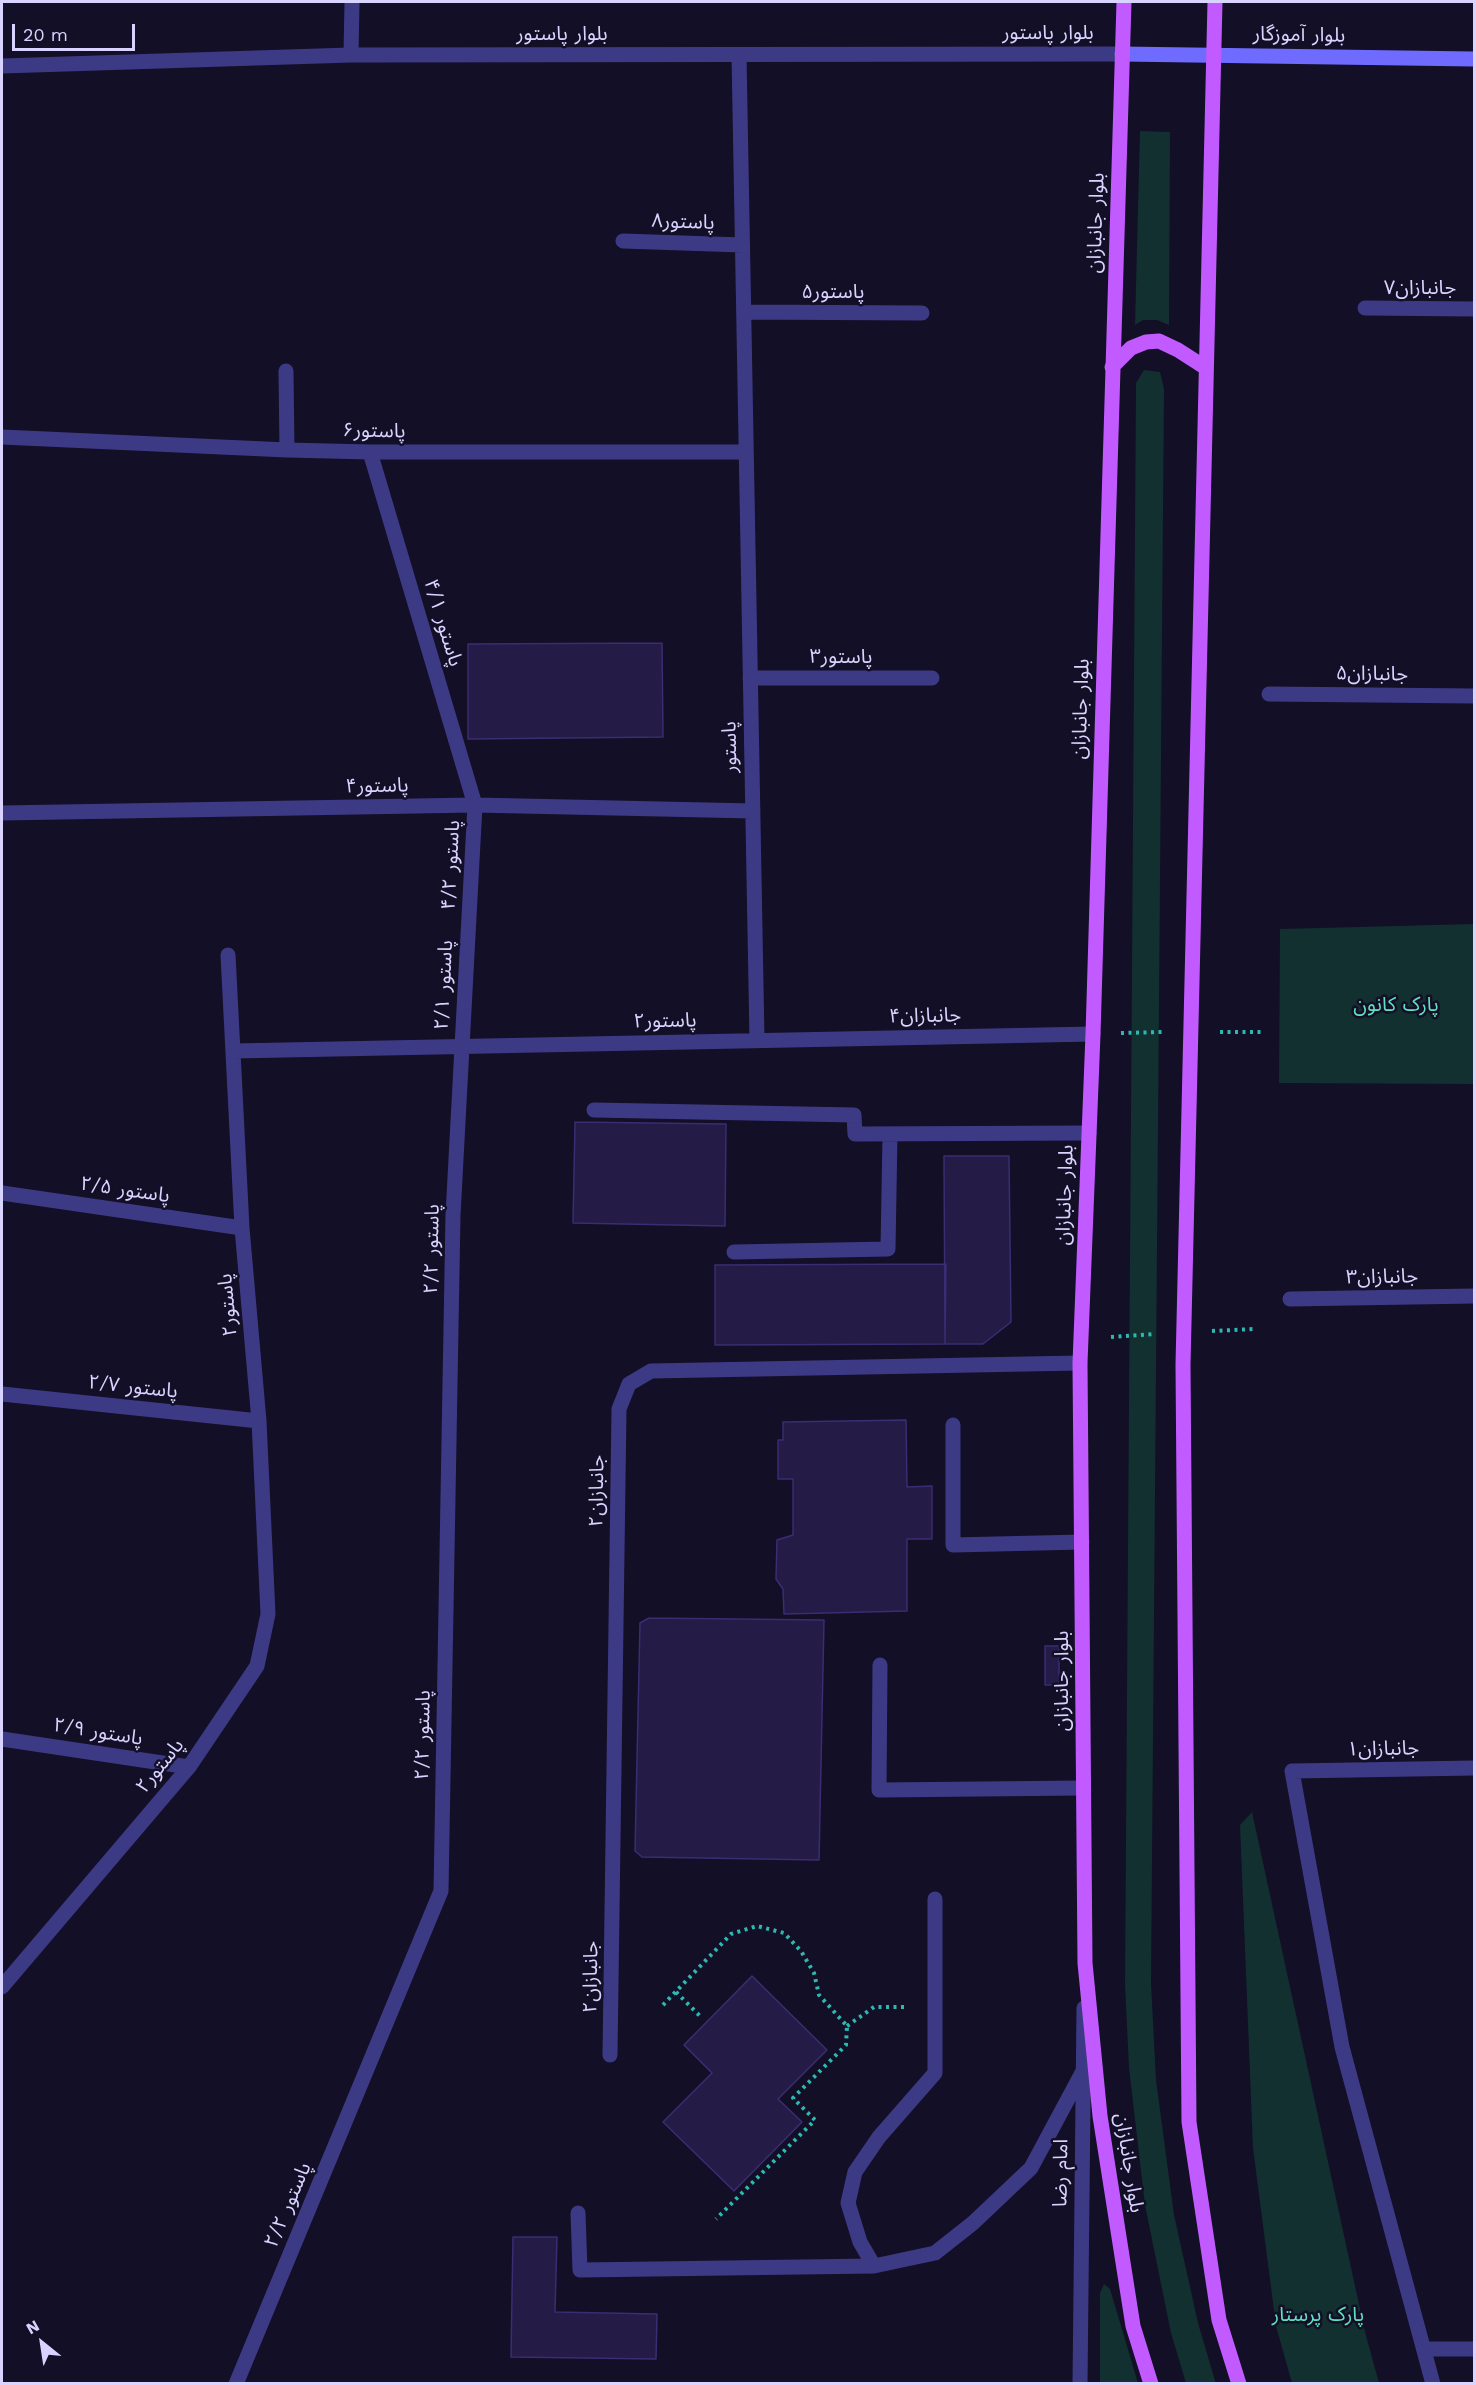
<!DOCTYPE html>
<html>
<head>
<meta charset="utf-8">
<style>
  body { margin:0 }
  #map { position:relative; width:1476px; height:2385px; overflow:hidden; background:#130f26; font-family:"Work Sans",sans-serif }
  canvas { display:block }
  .frame { position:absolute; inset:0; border:3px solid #d9d4ff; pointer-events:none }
  .north { position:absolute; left:12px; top:2313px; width:60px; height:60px; -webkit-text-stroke:4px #130f26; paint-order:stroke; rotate:330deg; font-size:16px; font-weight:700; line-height:24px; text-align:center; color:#d9d4ff }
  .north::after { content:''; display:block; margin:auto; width:21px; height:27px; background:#d9d4ff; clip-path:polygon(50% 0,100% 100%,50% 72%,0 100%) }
  .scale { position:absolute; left:12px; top:24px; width:123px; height:27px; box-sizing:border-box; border:3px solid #d9d4ff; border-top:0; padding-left:8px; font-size:18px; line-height:21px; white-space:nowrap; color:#d9d4ff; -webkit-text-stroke:4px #130f26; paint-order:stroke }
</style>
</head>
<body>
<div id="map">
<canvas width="1476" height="2385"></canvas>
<div class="frame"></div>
<div class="north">N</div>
<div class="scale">20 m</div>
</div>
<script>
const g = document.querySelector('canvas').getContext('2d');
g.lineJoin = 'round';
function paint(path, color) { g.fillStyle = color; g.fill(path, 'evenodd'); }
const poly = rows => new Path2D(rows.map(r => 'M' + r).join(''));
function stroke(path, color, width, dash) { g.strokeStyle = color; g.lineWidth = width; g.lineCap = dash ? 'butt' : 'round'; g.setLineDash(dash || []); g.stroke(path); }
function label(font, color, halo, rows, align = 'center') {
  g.font = font + ' "Work Sans","Noto Sans Arabic",sans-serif'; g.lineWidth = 5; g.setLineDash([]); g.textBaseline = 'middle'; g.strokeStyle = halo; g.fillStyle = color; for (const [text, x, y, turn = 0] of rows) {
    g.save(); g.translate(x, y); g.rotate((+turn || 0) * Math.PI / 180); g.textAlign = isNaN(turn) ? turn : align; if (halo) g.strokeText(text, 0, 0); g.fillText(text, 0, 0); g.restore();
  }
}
paint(poly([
  [1140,131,1170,132,1169,325,1157,320,1143,320,1135,325],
  [1144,370,1160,372,1164,389,1151,1983,1156,2080,1174,2215,1198,2323,1216,2384,1186,2383,1171,2333,1145,2205,1129,2068,1125,1984,1136,383],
  [1474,924,1474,1084,1279,1083,1280,929],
  [1252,1812,1365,2332,1379,2383,1292,2383,1276,2326,1253,2148,1240,1825],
  [1104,2284,1110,2289,1138,2383,1100,2383,1100,2293]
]), '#12302f');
const building = poly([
  [662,643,663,737,468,739,468,644,662,643],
  [575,1122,726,1124,725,1226,573,1223,575,1122],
  [944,1156,1009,1156,1011,1322,983,1344,945,1344,944,1156],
  [946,1264,945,1344,715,1345,715,1265,946,1264],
  [906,1420,907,1487,932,1486,932,1539,907,1539,907,1611,784,1614,783,1589,776,1579,777,1540,793,1535,793,1479,778,1479,778,1440,783,1440,783,1422,906,1420],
  [649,1618,824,1620,819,1860,642,1857,635,1851,640,1623,649,1618],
  [1045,1646,1059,1646,1059,1685,1045,1685,1045,1646],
  [752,1976,827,2050,778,2099,802,2122,734,2191,663,2122,712,2073,684,2045,752,1976],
  [513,2237,557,2237,555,2312,657,2314,656,2359,511,2357,513,2237]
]);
paint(building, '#241b47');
stroke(building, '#3b2d73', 1.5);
stroke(poly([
  [1220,1032,1261,1032],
  [1121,1033,1162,1032],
  [1212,1331,1254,1329],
  [1111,1337,1154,1334],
  [676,1992,700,2016],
  [663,2005,731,1934,757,1926,784,1933,801,1951,814,1973,819,1995,847,2026,846,2045,793,2098,815,2120,716,2219],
  [847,2026,874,2007,907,2007]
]), '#2fb8b0', 4, [3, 4.5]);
stroke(poly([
  [462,1047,475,805],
  [594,1110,854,1115,855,1134,1089,1133],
  [734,1252,888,1249,890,1134],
  [953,1425,953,1545,1082,1542],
  [880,1665,879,1790,1083,1788],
  [578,2213,580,2270,874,2266,935,2253,973,2223,1031,2168,1083,2071],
  [874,2266,860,2242,848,2203,855,2172,879,2137,935,2073,935,1899]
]), '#3d3a85', 15);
stroke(poly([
  [739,55,757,1040],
  [623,241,742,245],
  [1365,308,1474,309],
  [744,312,922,313],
  [286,371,287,450],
  [2,437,287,450,370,452,746,452],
  [370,452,475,805],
  [750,678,932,678],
  [1269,694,1474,696],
  [2,813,475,805,753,811],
  [234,1051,1093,1034],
  [2,1193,242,1228],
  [1290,1299,1474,1296],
  [2,1394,259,1421],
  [2,1739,189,1767],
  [2,1987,189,1767,257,1666,268,1614,259,1421,242,1228,228,955],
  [610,2055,619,1409,629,1384,651,1371,1080,1363],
  [1425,2349,1474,2349],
  [236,2384,441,1891,453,1215,462,1047],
  [1080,2384,1084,2008],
  [1433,2384,1342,2047,1292,1771,1474,1768]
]), '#3d3a85', 15);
stroke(poly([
  [351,55,352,2],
  [2,66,351,55,1122,54]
]), '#3d3a85', 15);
stroke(poly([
  [1122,54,1474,59]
]), '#6f6bff', 15);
stroke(poly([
  [1124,2,1093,1034,1080,1363,1085,1963,1100,2116,1133,2326,1151,2384],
  [1215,2,1183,1364,1189,2122,1219,2320,1239,2384],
  [1112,367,1131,348,1146,342,1159,341,1178,350,1206,368]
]), '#c25bff', 15);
label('20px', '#d9d4ff', '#130f26', [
  ["بلوار پاستور",1048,33],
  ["بلوار پاستور",562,34],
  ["بلوار آموزگار",1299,35,1],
  ["پاستور۸",683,222,2],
  ["بلوار جانبازان",1096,223,-88],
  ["جانبازان۷",1420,288],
  ["پاستور۵",833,292],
  ["پاستور۶",374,431,1],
  ["پاستور ۴/۱",443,623,73],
  ["پاستور۳",841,657],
  ["جانبازان۵",1372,674,1],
  ["بلوار جانبازان",1081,709,-88],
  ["پاستور",730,747,-91],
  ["پاستور۴",377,786,-1],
  ["پاستور ۴/۲",451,865,-87],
  ["پاستور ۲/۱",444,985,-87],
  ["جانبازان۴",925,1016,-1],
  ["پاستور۲",665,1021,-1],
  ["پاستور ۲/۵",125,1190,8],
  ["بلوار جانبازان",1065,1195,-88],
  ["پاستور ۲/۲",432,1249,-89],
  ["جانبازان۳",1382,1277,-1],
  ["پاستور۲",228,1305,-95],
  ["پاستور ۲/۷",133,1387,6],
  ["جانبازان۲",597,1491,-89],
  ["بلوار جانبازان",1062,1681,-90],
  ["پاستور ۲/۹",98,1732,9],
  ["پاستور ۲/۲",423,1735,-89],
  ["جانبازان۱",1383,1749,-1],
  ["پاستور۲",160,1766,-51],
  ["جانبازان۲",591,1977,-89],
  ["بلوار جانبازان",1129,2163,81],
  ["امام رضا",1061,2173,-89],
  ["پاستور ۲/۲",288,2205,-67]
]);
label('20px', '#5fe0c0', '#130f26', [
  ["پارک کانون",1396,1005],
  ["پارک پرستار",1318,2315]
]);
</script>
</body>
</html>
